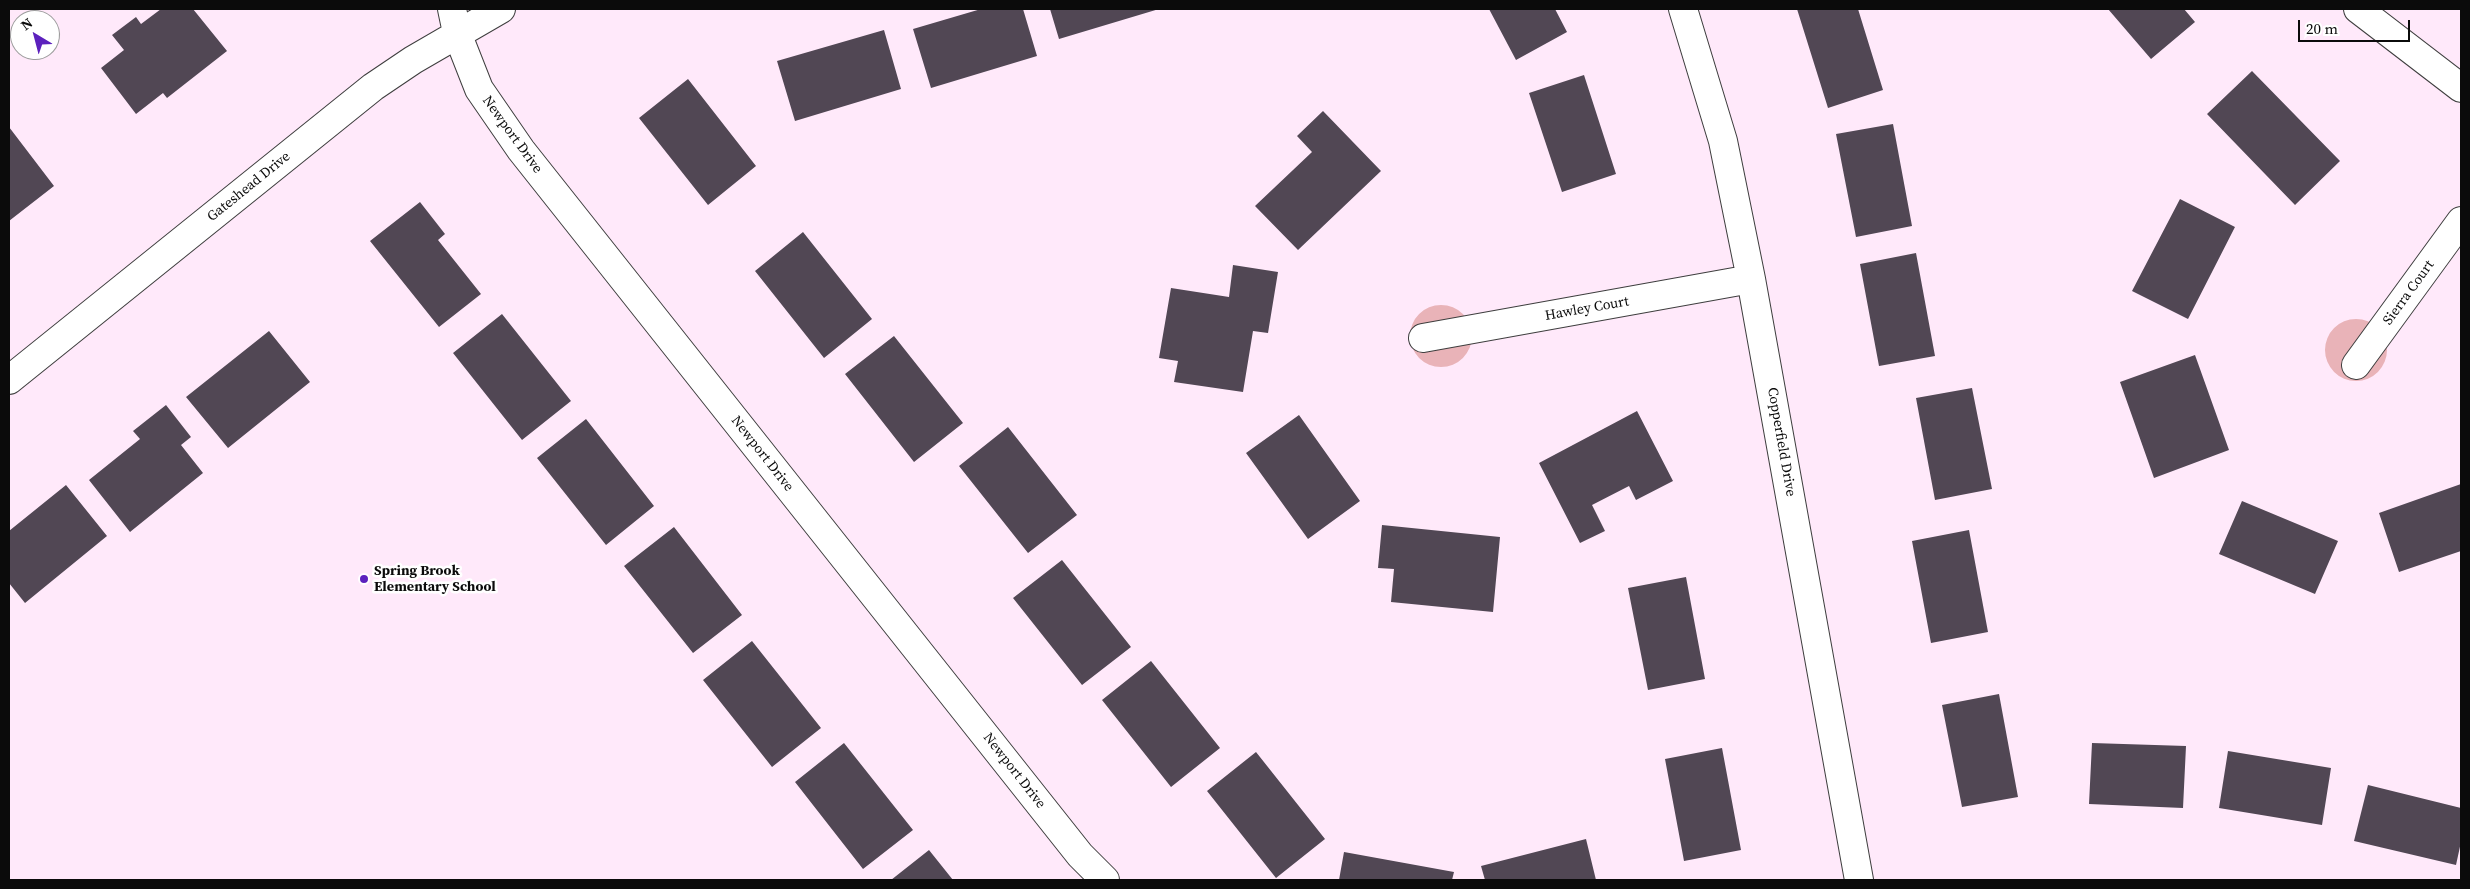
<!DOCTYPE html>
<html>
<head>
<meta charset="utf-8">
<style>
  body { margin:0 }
  #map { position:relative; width:2470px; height:889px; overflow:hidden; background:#ffe9fa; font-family:"Source Serif 4",serif }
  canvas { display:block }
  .frame { position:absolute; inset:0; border:10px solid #0b0b0b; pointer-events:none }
  .north { position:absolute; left:10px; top:10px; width:50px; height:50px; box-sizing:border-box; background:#fff; border:1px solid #9d9d9d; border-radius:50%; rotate:323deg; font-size:14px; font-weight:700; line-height:20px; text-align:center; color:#0b0b0b }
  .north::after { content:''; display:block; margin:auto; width:18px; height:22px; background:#5c21bd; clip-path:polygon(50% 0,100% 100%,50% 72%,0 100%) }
  .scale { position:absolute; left:2298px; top:20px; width:112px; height:22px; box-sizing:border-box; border:2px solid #0b0b0b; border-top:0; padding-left:6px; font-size:15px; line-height:18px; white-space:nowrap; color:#0b0b0b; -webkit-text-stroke:4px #fff; paint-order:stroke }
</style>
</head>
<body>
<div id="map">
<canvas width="2470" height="889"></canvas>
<div class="frame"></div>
<div class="north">N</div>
<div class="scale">20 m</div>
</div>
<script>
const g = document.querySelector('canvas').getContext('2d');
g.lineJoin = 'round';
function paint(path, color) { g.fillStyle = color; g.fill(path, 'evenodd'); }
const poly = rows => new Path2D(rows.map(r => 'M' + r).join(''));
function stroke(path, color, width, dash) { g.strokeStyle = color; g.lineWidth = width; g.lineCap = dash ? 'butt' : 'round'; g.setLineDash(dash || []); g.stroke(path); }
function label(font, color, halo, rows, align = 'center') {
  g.font = font + ' "Source Serif 4",serif'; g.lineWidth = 5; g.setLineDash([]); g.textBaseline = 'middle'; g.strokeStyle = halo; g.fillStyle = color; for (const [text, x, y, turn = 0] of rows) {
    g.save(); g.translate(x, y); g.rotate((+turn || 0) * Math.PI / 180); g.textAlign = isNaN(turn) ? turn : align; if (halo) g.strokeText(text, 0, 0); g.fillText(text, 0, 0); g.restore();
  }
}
paint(poly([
  '1410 336a31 31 0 1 1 62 0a31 31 0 1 1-62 0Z',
  '2325 350a31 31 0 1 1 62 0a31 31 0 1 1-62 0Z'
]), '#e9b3b8');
paint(poly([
  [161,9,193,9,227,51,167,98,163,93,136,114,101,68,124,50,112,35,136,17,141,24],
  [981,9,1023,9,1037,56,931,88,913,29],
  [1050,9,1159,9,1059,39],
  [1489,9,1555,9,1567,32,1516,60],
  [1797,9,1858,9,1883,90,1828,108],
  [2108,9,2184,9,2195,22,2151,59],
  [884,30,901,89,795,121,777,61],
  [2252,71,2340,161,2295,205,2207,114],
  [1584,75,1616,174,1562,192,1529,93],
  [688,79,756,166,708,205,639,118],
  [1323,111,1381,171,1298,250,1255,206,1312,152,1297,136],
  [1893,124,1912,226,1856,237,1836,134],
  [9,127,54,186,9,221],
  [2180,199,2235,227,2188,319,2132,291],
  [420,202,445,234,438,240,481,294,439,327,370,241],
  [803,232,872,319,824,358,755,271],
  [1916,253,1935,356,1879,366,1860,264],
  [1233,265,1278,272,1268,333,1253,331,1243,392,1174,382,1178,361,1159,358,1171,288,1229,297],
  [502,314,571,401,522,440,453,353],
  [269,331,310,382,228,448,186,397],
  [894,336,963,423,914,462,845,374],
  [2195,355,2229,450,2154,478,2120,382],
  [1972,388,1992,489,1935,500,1916,398],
  [166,405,191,437,181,445,203,473,130,532,89,480,140,439,133,431],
  [1637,411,1673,481,1636,500,1629,486,1592,505,1605,531,1580,543,1539,463],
  [1299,415,1360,501,1308,539,1246,453],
  [586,419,654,506,606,545,537,458],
  [1008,427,1077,515,1028,553,959,466],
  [2461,484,2461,551,2399,572,2379,513],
  [66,485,107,536,25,603,9,583,9,531],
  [2242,501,2338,541,2315,594,2219,554],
  [1382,525,1500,537,1493,612,1391,602,1394,569,1378,568],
  [674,527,742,615,693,653,624,566],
  [1969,530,1988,632,1931,643,1912,541],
  [1062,560,1131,647,1082,685,1013,598],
  [1686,577,1705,679,1648,690,1628,588],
  [752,641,821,728,772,767,703,680],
  [1151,661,1220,748,1171,787,1102,700],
  [1999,694,2018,797,1962,807,1942,705],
  [844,743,913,830,863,869,795,782],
  [2092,743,2186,746,2183,808,2089,804],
  [1722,748,1741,850,1684,861,1665,759],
  [2228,751,2331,768,2322,825,2219,808],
  [1256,752,1325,839,1276,878,1207,791],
  [2368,785,2461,808,2461,842,2456,865,2354,841],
  [1586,839,1596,880,1485,880,1481,866],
  [929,850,953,880,891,880],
  [1344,852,1454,872,1452,880,1339,880]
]), '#514754');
const minor = poly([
  [452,9,457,33,479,89,521,150,1080,855,1105,880],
  [1683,9,1723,141,1751,279,1859,880],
  [2358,9,2461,88],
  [1423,338,1751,279],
  [2356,365,2461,221],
  [9,380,373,87,413,60,501,9]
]);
stroke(minor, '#3e3e3e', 30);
stroke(minor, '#fff', 28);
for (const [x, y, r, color] of [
  [364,579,5,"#5c21bd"]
]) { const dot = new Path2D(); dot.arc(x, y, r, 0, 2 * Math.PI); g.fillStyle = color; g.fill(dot); stroke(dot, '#fff', 2); }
label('14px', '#0b0b0b', '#fff', [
  ["Newport Drive",512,135,54],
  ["Gateshead Drive",249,187,-39],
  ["Sierra Court",2409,293,-54],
  ["Hawley Court",1587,309,-10],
  ["Copperfield Drive",1781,442,80],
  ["Newport Drive",762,454,52],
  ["Newport Drive",1014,771,52]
]);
label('bold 14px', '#0b0b0b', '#fff', [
  ["Spring Brook",374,571],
  ["Elementary School",374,587]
], 'left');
</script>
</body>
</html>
